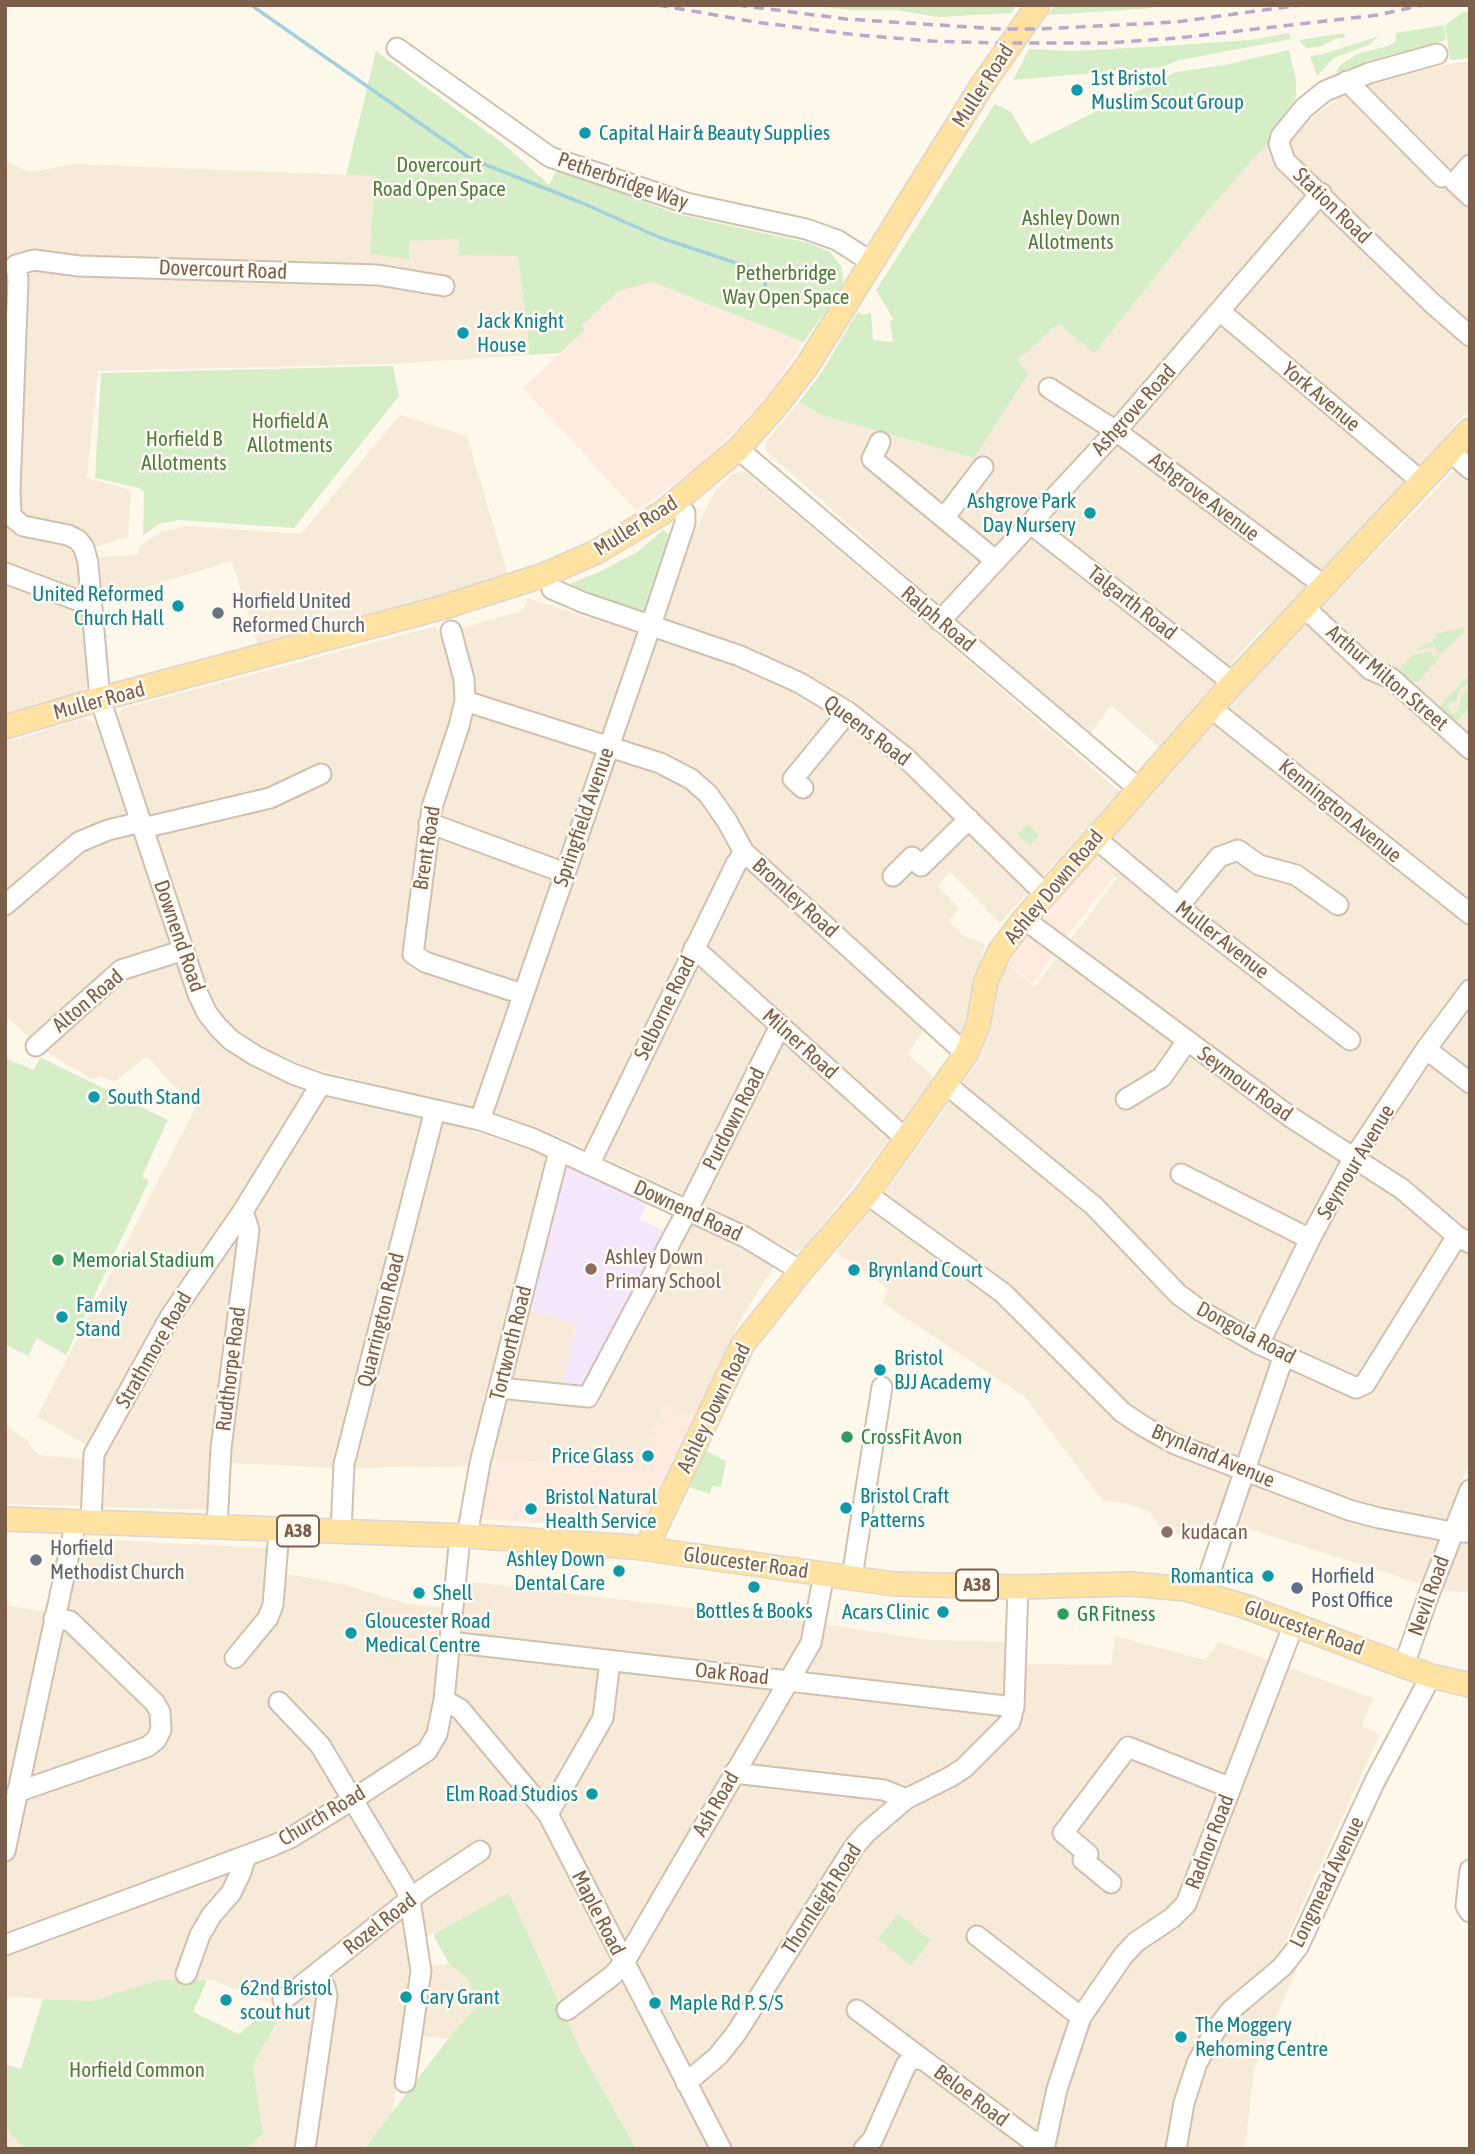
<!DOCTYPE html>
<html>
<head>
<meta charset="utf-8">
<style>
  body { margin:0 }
  #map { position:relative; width:1475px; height:2154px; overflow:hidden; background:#fef8eb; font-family:"Asap Condensed",sans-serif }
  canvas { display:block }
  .frame { position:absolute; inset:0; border:7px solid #7c5f4b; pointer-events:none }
</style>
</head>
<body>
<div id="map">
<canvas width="1475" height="2154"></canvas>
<div class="frame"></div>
</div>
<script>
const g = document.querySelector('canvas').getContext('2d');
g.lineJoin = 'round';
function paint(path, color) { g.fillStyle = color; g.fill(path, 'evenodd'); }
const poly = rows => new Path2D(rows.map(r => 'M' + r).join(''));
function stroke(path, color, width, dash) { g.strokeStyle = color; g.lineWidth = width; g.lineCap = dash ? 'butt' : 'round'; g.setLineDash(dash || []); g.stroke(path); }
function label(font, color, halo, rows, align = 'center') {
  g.font = font + ' "Asap Condensed",sans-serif'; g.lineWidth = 5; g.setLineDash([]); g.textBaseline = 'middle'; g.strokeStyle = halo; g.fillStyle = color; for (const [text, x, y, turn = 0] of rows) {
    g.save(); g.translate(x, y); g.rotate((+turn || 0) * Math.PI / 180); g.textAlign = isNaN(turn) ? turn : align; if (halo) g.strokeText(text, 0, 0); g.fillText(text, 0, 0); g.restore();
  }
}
paint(poly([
  [1470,62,1470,409,1290,607,1258,633,1160,748,1111,705,1088,737,766,451,767,440,799,402,821,415,974,458,1017,360,1059,324,1094,352,1209,209,1268,142,1288,143,1305,123,1350,89,1453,63],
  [5,162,32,172,73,164,375,176,408,259,408,241,459,239,458,255,518,255,530,355,389,364,98,371,87,478,131,490,128,537,73,553,77,563,88,684,79,695,5,714],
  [400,415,467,436,508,575,434,601,257,643,232,561,103,600,100,557,138,555,139,547,161,532,186,526,301,534],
  [1458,467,1470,478,1470,1461,1421,1584,1218,1519,1210,1536,1164,1534,1150,1512,1125,1503,1103,1501,1025,1397,883,1303,888,1288,836,1252,884,1194,977,1063,990,1032,993,985,1003,960,1035,987,1117,878,1092,856,1257,674],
  [742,471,747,473,956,650,1120,792,1000,923,950,872,937,886,959,908,949,921,963,935,985,944,962,1033,952,1034,932,1018,907,1054,936,1079,805,1247,796,1252,702,1203,547,1131,493,1114,307,1067,266,1048,236,1029,222,1016,206,983,118,717,120,711,124,708,436,626,439,634,523,611,527,598,656,639,695,531,715,491,731,475],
  [84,718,96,724,170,943,115,960,30,1038,5,1015,5,743],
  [177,963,192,1008,209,1035,229,1052,261,1072,304,1090,454,1125,549,1156,513,1306,574,1321,577,1324,558,1403,597,1406,690,1222,738,1242,771,1261,773,1268,741,1318,694,1419,664,1406,636,1469,478,1457,474,1466,338,1468,213,1462,211,1510,104,1507,105,1451,89,1446,37,1417,198,1103,171,1083,147,1056,114,1082,102,1076,91,1079,46,1051,122,979],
  [5,1425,27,1440,38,1455,85,1459,83,1506,5,1504],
  [83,1539,271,1548,272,1571,342,1584,408,1604,462,1609,464,1581,810,1622,929,1640,1008,1642,1008,1664,1111,1665,1115,1636,1205,1660,1219,1642,1373,1698,1362,1726,1380,1734,1288,1936,1302,1957,1254,2069,1245,2149,636,2149,581,2051,509,1894,414,1943,416,1968,449,1964,467,1978,476,1998,475,2008,448,2039,406,2034,392,2113,364,2149,250,2149,247,2146,263,2134,253,2065,284,2009,212,1980,158,1980,92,2001,11,1997,5,1994,5,1605,64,1615],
  [1459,1540,1470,1540,1470,1592,1442,1591],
  [5,2127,25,2149,5,2149]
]), '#f6ead8');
paint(poly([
  [652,282,804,342,770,392,736,430,698,466,637,511,523,388,585,330,582,325,619,291],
  [1090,857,1114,876,1067,935,1033,984,1003,959],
  [664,1406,695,1420,643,1529,478,1519,488,1458,636,1469]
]), '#feeade');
paint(poly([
  [564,1164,648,1202,640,1219,663,1231,583,1389,562,1386,577,1324,528,1309]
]), '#f5e7fb');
paint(poly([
  [806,5,1017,5,1011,13,938,17,895,10,850,10],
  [1055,5,1156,5,1153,8,1048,15],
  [1470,11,1470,58,1450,60,1445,25,1463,12],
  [1444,25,1446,40,1375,59,1336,73,1339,66,1357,54,1388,46,1396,41,1396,33],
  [1289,33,1291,39,1180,60,1162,67,1013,80,1029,49,1074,51,1165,46,1250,40],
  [1344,33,1345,38,1338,38,1319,47,1307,48,1301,43,1300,40],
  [1379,36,1369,45,1334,58,1317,76,1310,56,1323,54],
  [1289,50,1296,80,1296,96,1292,108,1273,137,1209,209,1094,353,1059,324,1017,360,1028,374,974,458,821,415,799,402,822,372,858,311,863,315,871,312,873,340,893,342,890,321,894,320,876,290,995,104,1011,112,1030,144,1176,72,1225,65],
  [376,51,505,145,549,185,557,169,677,214,809,243,830,252,842,267,843,285,804,342,652,282,619,291,582,325,585,330,560,353,530,355,518,256,458,255,459,239,409,241,409,259,370,254,375,176,346,175],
  [393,366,399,396,294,528,178,520,159,524,143,535,144,492,139,488,95,478,101,373],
  [663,530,669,534,671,541,647,607,644,611,570,589,571,583,597,573,639,551],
  [1462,628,1465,630,1443,652,1437,653,1435,646,1416,651,1422,645,1427,645,1427,642,1432,643,1433,639,1436,638,1435,634],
  [1431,651,1433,657,1442,655,1419,680,1413,683,1400,671,1401,667,1412,655],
  [1470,674,1470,683,1460,688,1456,701,1450,702,1447,706,1451,714,1458,712,1461,697,1470,686,1470,707,1456,722,1441,709,1441,705],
  [1027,824,1039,835,1030,845,1017,834],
  [40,1057,168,1120,142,1176,149,1181,66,1355,37,1338,28,1356,5,1344,5,1058,34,1070],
  [702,1449,726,1461,721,1487,712,1486,710,1494,685,1486],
  [509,1893,581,2051,636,2149,364,2149,448,2039,475,2008,476,1998,467,1978,449,1964,433,1934],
  [898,1914,931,1940,911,1965,878,1939],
  [158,1980,207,1980,193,2012,239,2034,273,2005,284,2009,253,2065,263,2134,245,2149,25,2149,5,2127,5,2064,21,2069,43,1999,92,2001]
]), '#d5eec7');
stroke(poly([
  [251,5,471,159,580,202,661,238,763,272,767,296]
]), '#a2d0dd', 3.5);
const minor = poly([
  [397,48,550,157,686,203,806,229,837,240,873,263],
  [1437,54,1369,73,1325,91,1304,108,1281,136,1279,144,1285,161,1433,304,1470,336],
  [1347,81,1442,177],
  [1470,165,1455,182,1470,196],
  [16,265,18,280,10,491,11,516,23,526,68,535,78,540,84,548,88,563,100,699,198,994,207,1013,218,1027,231,1040,256,1056,293,1074,321,1084,480,1120,534,1139,745,1237,801,1271],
  [16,265,34,260,79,266,378,275,444,286],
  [1221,312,1421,481],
  [1049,388,1116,431,1323,585],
  [880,442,872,459,996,561],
  [738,449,1139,789],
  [1450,451,1470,469],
  [944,518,983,467],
  [1031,524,1233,683],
  [5,573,90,605],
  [552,589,582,602,740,656,800,683,848,712,905,757,1045,894],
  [1304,607,1371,670,1391,678,1470,749],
  [940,621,1116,431,1321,193],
  [451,631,464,679,465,701,459,726,432,807,413,954,425,962,522,994],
  [465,701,660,763,691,779,708,794,727,821,744,852,966,1054],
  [1211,708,1470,914],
  [803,788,793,779,848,712],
  [429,823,565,873],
  [143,828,270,798,321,774],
  [1095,838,1178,907,1350,1040],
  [893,876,912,857,921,866,969,819],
  [5,905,79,842,108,830,141,822],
  [1178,907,1219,857,1238,850,1259,865,1296,875,1338,905],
  [1024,919,1289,1116,1402,1189,1457,1236,1470,1243],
  [694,948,906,1139],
  [36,1046,121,970,184,950],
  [1426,1049,1470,1083],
  [946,1084,1094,1206,1178,1294,1201,1311,1259,1344,1356,1388,1365,1384,1457,1236],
  [1126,1099,1162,1077,1187,1041],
  [480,1120,651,625,685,523,685,513],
  [589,1165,736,864,744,852],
  [1181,1174,1310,1239],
  [867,1194,1003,1293,1122,1412,1143,1426,1175,1444,1349,1510,1379,1518,1452,1532,1470,1532],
  [1259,1344,1310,1239,1353,1159,1426,1049,1470,990],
  [500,1388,588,1397,687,1211,780,1026],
  [91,1522,94,1454,170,1317,243,1211,321,1084],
  [217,1528,221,1448,249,1230,243,1211],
  [341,1532,344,1464,435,1110],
  [467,1536,480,1463,559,1151],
  [852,1577,882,1387],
  [1203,1593,1284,1355],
  [450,1642,1014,1707],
  [235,1658,268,1618,273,1605,279,1530],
  [1404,1665,1429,1594,1470,1490],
  [444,1700,460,1709,548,1814,721,2149],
  [279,1702,320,1745,405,1887,410,1900,421,1971,405,2082],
  [734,1773,884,1790,906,1799],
  [17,1792,147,1747,156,1740,161,1730,160,1712,155,1703,70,1621,54,1618],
  [548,1814,603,1718,610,1661],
  [5,1851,76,1521],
  [1470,1870,1466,1906,1470,1912],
  [1111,1883,1083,1860,1088,1854,1063,1833,1128,1747,1231,1788],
  [977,1936,1081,2017],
  [5,1945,272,1846,292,1837,352,1800,427,1751,437,1734,444,1700,460,1536],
  [186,1974,200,1935,211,1916,231,1893,241,1872,246,1856],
  [283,2000,423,1889,480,1851],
  [567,2010,613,1975,624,1963,811,1643,824,1574],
  [857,2010,925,2061],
  [686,2083,718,2056,737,2032,854,1847,866,1833,906,1799,950,1777,964,1768,1010,1722,1014,1707,1018,1587],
  [305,2149,327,1996,325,1987,316,1974],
  [864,2149,873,2139,906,2065,911,2060,917,2058,925,2061,1031,2140,1045,2144],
  [1044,2149,1057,2089,1081,2017,1123,1956,1136,1942,1172,1918,1186,1904,1294,1624],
  [1176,2149,1184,2103,1197,2063,1215,2031,1231,2010,1282,1967,1298,1947,1375,1781,1431,1676]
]);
const major = poly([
  [5,727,100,699,444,607,544,575,596,552,662,513,738,449,777,405,807,366,981,87,1038,5],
  [5,1519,467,1536,633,1547,894,1584,1018,1587,1131,1584,1186,1589,1244,1606,1431,1676,1470,1685],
  [646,1548,743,1344,801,1271,867,1194,966,1054,978,1025,986,981,999,952,1024,919,1233,683,1470,430]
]);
stroke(minor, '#d2c0ae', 23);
stroke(major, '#ddd5d0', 26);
stroke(minor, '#fff', 19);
stroke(major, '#ffe1a1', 23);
stroke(poly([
  [658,5,755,22,857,35,931,41,994,43,1106,43,1178,38,1378,15,1422,5],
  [737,5,846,19,1000,29,1039,29,1176,22,1301,5]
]), '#bca6cb', 3.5, [10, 7]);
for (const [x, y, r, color] of [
  [1077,90,7,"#0f9aa8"],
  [585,133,7,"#0f9aa8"],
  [463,333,7,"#0f9aa8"],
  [1090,513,7,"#0f9aa8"],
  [178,606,7,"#0f9aa8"],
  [218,613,7,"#6b7280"],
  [94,1097,7,"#0f9aa8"],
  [58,1260,7,"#2e9e5b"],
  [591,1269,7,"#8d6e63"],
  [854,1270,7,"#0f9aa8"],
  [62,1317,7,"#0f9aa8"],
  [880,1370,7,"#0f9aa8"],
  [847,1437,7,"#2e9e5b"],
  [648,1456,7,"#0f9aa8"],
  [846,1508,7,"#0f9aa8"],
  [531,1509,7,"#0f9aa8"],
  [1167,1532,7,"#8d6e63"],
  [36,1560,7,"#6b7280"],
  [619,1571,7,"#0f9aa8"],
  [1268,1576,7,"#0f9aa8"],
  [754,1587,7,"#0f9aa8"],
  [1297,1588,7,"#5c6f8a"],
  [419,1593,7,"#0f9aa8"],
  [943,1612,7,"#0f9aa8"],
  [1063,1614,7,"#2e9e5b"],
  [351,1633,7,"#0f9aa8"],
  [592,1794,7,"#0f9aa8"],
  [406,1997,7,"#0f9aa8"],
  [226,2000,7,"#0f9aa8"],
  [655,2003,7,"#0f9aa8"],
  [1181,2037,7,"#0f9aa8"]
]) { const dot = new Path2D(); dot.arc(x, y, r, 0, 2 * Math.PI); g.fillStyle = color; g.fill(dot); stroke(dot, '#fffbf3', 2.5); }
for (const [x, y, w] of [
  [298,1531,42],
  [977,1585,42]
]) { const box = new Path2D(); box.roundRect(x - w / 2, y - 15.5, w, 31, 5); g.fillStyle = '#fffbf3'; g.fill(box); stroke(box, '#7c5f4b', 2); }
label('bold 19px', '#7c5f4b', null, [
  ["A38",298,1531],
  ["A38",977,1585]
]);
label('21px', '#0d838f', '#fffbf3', [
  ["1st Bristol",1091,78],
  ["Muslim Scout Group",1091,102],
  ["Capital Hair & Beauty Supplies",599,133],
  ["Jack Knight",477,321],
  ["House",477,345],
  ["Ashgrove Park",1076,501,"right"],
  ["Day Nursery",1076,525,"right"],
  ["United Reformed",164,594,"right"],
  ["Church Hall",164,618,"right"],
  ["South Stand",108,1097],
  ["Brynland Court",868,1270],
  ["Family",76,1305],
  ["Stand",76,1329],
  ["Bristol",894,1358],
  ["BJJ Academy",894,1382],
  ["Price Glass",634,1456,"right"],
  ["Bristol Craft",860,1496],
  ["Patterns",860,1520],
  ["Bristol Natural",545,1497],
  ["Health Service",545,1521],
  ["Ashley Down",605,1559,"right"],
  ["Dental Care",605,1583,"right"],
  ["Romantica",1254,1576,"right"],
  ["Shell",433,1593],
  ["Bottles & Books",754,1611,"center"],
  ["Acars Clinic",929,1612,"right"],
  ["Gloucester Road",365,1621],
  ["Medical Centre",365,1645],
  ["Elm Road Studios",578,1794,"right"],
  ["62nd Bristol",240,1988],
  ["scout hut",240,2012],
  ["Cary Grant",420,1997],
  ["Maple Rd P. S/S",669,2003],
  ["The Moggery",1195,2025],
  ["Rehoming Centre",1195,2049]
], 'left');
label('21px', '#7c5f4b', '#fffbf3', [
  ["Muller Road",983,86,-57],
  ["Petherbridge Way",623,181,19],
  ["Station Road",1332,206,44],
  ["Dovercourt Road",223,270,2],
  ["York Avenue",1321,397,40],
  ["Ashgrove Road",1134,410,-48],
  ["Ashgrove Avenue",1204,497,37],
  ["Muller Road",636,526,-32],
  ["Talgarth Road",1132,603,38],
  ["Ralph Road",938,619,40],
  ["Arthur Milton Street",1387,678,40],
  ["Muller Road",99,701,-15],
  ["Queens Road",867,731,37],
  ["Kennington Avenue",1340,811,39],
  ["Springfield Avenue",584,817,-71],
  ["Brent Road",427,848,-81],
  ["Ashley Down Road",1054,887,-50],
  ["Bromley Road",795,898,42],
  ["Downend Road",179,936,71],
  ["Muller Avenue",1222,940,38],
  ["Alton Road",88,1001,-40],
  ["Selborne Road",665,1008,-64],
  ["Milner Road",800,1044,42],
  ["Seymour Road",1245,1084,36],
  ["Purdown Road",734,1119,-63],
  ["Seymour Avenue",1356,1162,-59],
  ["Downend Road",688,1211,25],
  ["Quarrington Road",381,1320,-76],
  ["Dongola Road",1246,1333,28],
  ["Tortworth Road",511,1343,-76],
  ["Strathmore Road",154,1350,-60],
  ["Rudthorpe Road",231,1369,-83],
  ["Ashley Down Road",714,1408,-64],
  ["Brynland Avenue",1213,1456,23],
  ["Gloucester Road",746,1563,8],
  ["Nevil Road",1429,1596,-70],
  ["Gloucester Road",1304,1628,20],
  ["Oak Road",732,1674,6],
  ["Ash Road",716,1804,-60],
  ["Church Road",322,1816,-31],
  ["Radnor Road",1210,1842,-69],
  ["Longmead Avenue",1327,1882,-64],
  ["Thornleigh Road",822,1899,-57],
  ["Maple Road",598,1913,63],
  ["Rozel Road",380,1924,-38],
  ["Beloe Road",971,2096,37]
]);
label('21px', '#4d7c3f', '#fffbf3', [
  ["Dovercourt",439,165],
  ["Road Open Space",439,189],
  ["Ashley Down",1071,218],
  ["Allotments",1071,242],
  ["Petherbridge",786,273],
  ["Way Open Space",786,297],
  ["Horfield A",290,421],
  ["Allotments",290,445],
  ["Horfield B",184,439],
  ["Allotments",184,463],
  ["Horfield Common",137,2070]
]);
label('21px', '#5b616d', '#fffbf3', [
  ["Horfield United",232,601],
  ["Reformed Church",232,625],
  ["Horfield",50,1548],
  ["Methodist Church",50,1572]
], 'left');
label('21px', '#785e54', '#fffbf3', [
  ["Ashley Down",605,1257],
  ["Primary School",605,1281],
  ["kudacan",1181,1532]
], 'left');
label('21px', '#27864d', '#fffbf3', [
  ["Memorial Stadium",72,1260],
  ["CrossFit Avon",861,1437],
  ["GR Fitness",1077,1614]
], 'left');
label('21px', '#4e5e75', '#fffbf3', [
  ["Horfield",1311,1576],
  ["Post Office",1311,1600]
], 'left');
</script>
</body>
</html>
